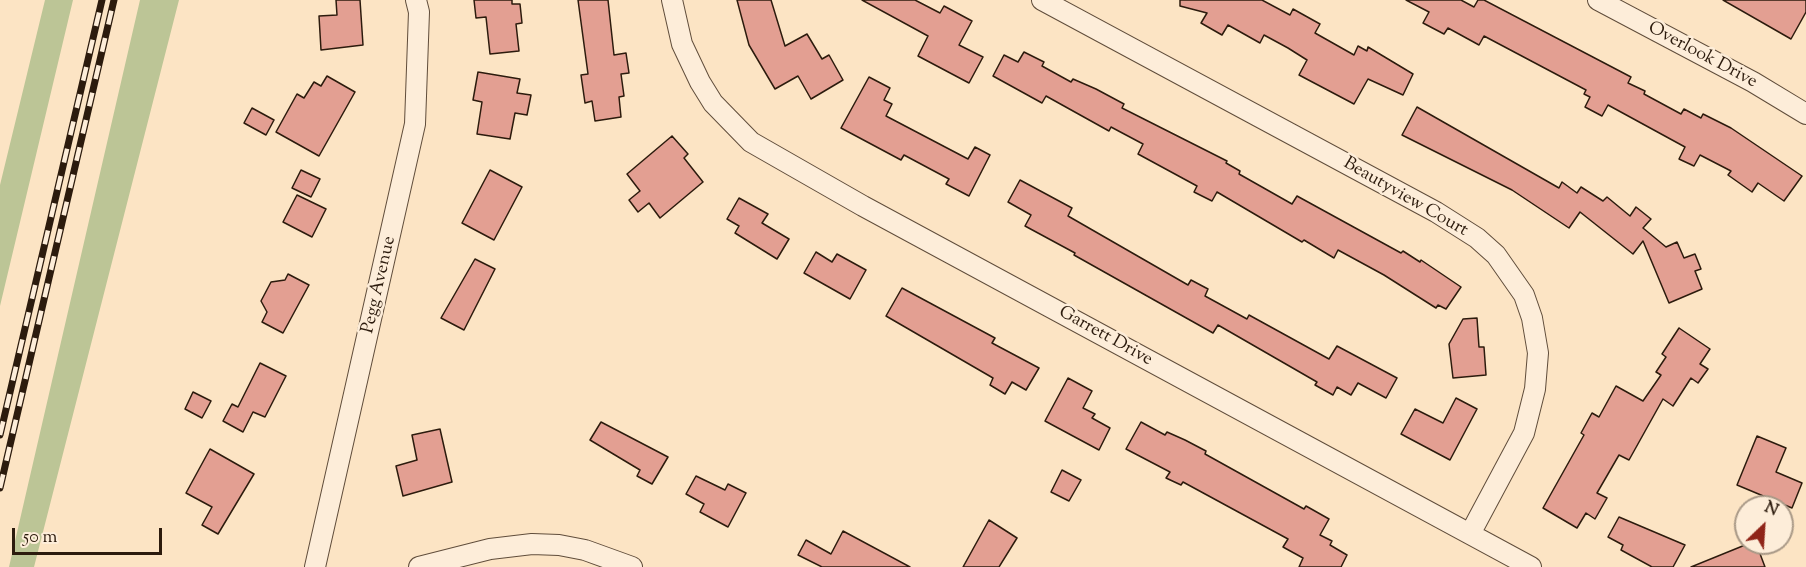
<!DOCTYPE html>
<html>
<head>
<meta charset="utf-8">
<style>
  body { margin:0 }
  #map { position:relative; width:1806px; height:567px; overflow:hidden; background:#fce4c4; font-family:"Sorts Mill Goudy",serif }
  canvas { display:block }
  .north { position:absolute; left:1734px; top:495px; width:60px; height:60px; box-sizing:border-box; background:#fdedd9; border:2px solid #a99987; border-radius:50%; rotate:25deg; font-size:16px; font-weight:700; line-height:24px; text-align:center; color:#2c1b0d }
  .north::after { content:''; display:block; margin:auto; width:21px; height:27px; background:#8f2418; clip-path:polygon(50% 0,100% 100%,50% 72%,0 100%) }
  .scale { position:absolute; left:12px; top:528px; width:150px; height:27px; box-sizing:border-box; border:3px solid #2c1b0d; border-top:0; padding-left:8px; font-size:18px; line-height:21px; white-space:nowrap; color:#2c1b0d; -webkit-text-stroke:4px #fdedd9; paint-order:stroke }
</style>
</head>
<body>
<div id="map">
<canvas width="1806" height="567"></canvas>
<div class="north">N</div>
<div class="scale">50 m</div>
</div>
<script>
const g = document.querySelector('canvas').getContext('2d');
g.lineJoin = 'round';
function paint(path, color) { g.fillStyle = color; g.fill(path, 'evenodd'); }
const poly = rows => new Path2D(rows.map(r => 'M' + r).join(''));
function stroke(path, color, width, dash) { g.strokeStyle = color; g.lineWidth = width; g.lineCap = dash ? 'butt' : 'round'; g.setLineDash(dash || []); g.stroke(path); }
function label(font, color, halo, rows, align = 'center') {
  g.font = font + ' "Sorts Mill Goudy",serif'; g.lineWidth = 5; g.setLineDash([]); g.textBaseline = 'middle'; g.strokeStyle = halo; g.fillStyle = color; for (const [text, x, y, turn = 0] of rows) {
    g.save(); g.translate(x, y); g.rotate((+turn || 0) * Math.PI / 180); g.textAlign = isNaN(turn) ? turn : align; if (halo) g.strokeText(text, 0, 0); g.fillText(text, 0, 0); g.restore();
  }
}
paint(poly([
  [45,0,73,0,0,306,0,185],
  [140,0,179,0,34,567,9,567]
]), '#bcc596');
const building = poly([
  [336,0,360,0,363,45,321,50,319,16,337,15,336,0],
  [474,0,512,0,512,4,520,4,522,23,516,24,519,51,490,54,486,17,476,18,474,0],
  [578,0,608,0,614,55,626,53,629,73,621,74,624,96,619,97,621,117,595,121,592,101,585,103,581,75,588,74,578,0],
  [737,0,771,0,785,46,807,34,822,59,829,55,843,80,811,99,798,76,775,89,749,45,737,0],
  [862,0,915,0,940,13,944,6,972,21,959,45,983,57,969,83,918,56,928,36,862,0],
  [1180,0,1262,0,1290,15,1293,9,1320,24,1315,33,1354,55,1358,46,1367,51,1368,47,1413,74,1403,95,1368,79,1354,104,1299,75,1307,60,1288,48,1264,35,1260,43,1228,25,1222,35,1201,23,1207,13,1180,6,1180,0],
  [1406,0,1461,0,1474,7,1478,0,1484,0,1631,77,1628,83,1645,91,1644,94,1681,114,1684,109,1701,118,1703,114,1731,128,1802,176,1784,201,1758,183,1752,192,1728,175,1731,171,1700,155,1694,166,1679,159,1685,147,1608,105,1602,116,1585,107,1590,97,1584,94,1586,90,1484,36,1479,45,1448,28,1444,34,1423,23,1429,12,1406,0],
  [1723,0,1806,0,1806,12,1791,39,1723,0],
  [1024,52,1044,62,1042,66,1071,82,1073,79,1096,89,1124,104,1122,108,1227,161,1226,163,1240,171,1239,174,1292,204,1297,196,1401,253,1403,251,1420,262,1421,260,1461,287,1446,309,1438,305,1436,308,1384,275,1338,250,1334,258,1304,240,1302,242,1217,192,1212,201,1194,192,1197,186,1138,154,1143,144,1111,127,1109,131,1046,96,1042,103,993,76,1004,55,1018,62,1024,52],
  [478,72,520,79,517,93,531,95,527,115,515,113,510,139,477,134,482,102,473,100,478,72],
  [327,76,355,92,319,156,276,132,297,94,304,98,314,82,321,86,327,76],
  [869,77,890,88,884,100,892,104,886,116,968,159,975,147,990,155,969,196,946,184,949,179,904,155,901,160,841,128,869,77],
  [1417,107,1559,188,1562,182,1577,193,1581,187,1603,201,1607,197,1630,216,1636,207,1651,219,1643,228,1666,247,1677,242,1684,258,1695,254,1701,269,1695,271,1702,289,1669,303,1643,241,1633,254,1580,212,1569,228,1512,190,1402,135,1417,107],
  [252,108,274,120,266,135,244,123,252,108],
  [672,136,688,154,684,158,703,182,660,218,649,203,638,212,629,200,640,191,627,174,672,136],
  [301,170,320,179,311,197,292,188,301,170],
  [490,170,522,187,494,240,462,223,490,170],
  [1020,180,1072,208,1068,216,1188,285,1191,280,1208,289,1205,296,1247,319,1249,315,1329,359,1337,346,1397,378,1386,398,1358,383,1351,395,1337,387,1333,395,1315,385,1317,382,1218,325,1213,333,1074,255,1075,253,1025,226,1031,215,1008,202,1020,180],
  [297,195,326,209,312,237,283,222,297,195],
  [739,198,768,214,762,223,789,239,777,259,735,233,739,226,727,219,739,198],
  [816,252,832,262,837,254,866,270,850,299,804,273,816,252],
  [475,259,495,269,464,330,441,318,475,259],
  [288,274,309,285,283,333,262,322,267,312,261,301,271,282,285,280,288,274],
  [902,288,995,338,992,343,1039,368,1026,390,1012,382,1005,394,990,385,993,378,886,316,902,288],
  [1477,318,1479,347,1484,347,1486,375,1453,378,1449,344,1463,319,1477,318],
  [1679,328,1710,349,1700,364,1708,369,1698,383,1691,378,1673,406,1663,399,1629,460,1619,455,1597,493,1607,498,1595,519,1586,513,1577,528,1543,508,1584,435,1581,433,1592,413,1599,417,1616,386,1643,401,1661,375,1656,372,1666,357,1662,354,1679,328],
  [260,363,286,376,265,417,253,412,243,432,223,421,232,404,238,407,260,363],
  [1068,378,1092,391,1083,408,1095,414,1092,418,1110,428,1099,450,1045,421,1068,378],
  [193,392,211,401,202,418,185,409,193,392],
  [1456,398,1477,409,1450,460,1401,434,1415,409,1443,423,1456,398],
  [601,422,668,457,652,484,637,476,640,470,590,440,601,422],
  [1141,422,1165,435,1167,432,1185,440,1206,451,1205,454,1304,509,1306,506,1329,519,1320,535,1332,541,1330,545,1347,555,1341,567,1299,567,1303,558,1283,547,1288,539,1183,482,1181,485,1166,478,1170,472,1126,449,1141,422],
  [440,429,452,482,403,496,396,466,417,460,412,435,440,429],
  [1757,436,1786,448,1776,472,1802,483,1792,508,1737,485,1757,436],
  [210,449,254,474,218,534,202,525,212,507,186,493,210,449],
  [1062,470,1081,480,1069,501,1051,492,1062,470],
  [696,476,725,490,728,484,746,493,728,527,700,512,704,504,686,494,696,476],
  [1619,517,1685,545,1673,567,1652,567,1621,550,1623,545,1608,537,1619,517],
  [989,520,1017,538,999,567,963,567,989,520],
  [843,531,910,567,822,567,798,555,806,540,831,554,843,531],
  [1750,543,1756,543,1765,567,1691,567,1750,543]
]);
paint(building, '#e39f92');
stroke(building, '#2c1b0d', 1.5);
const street = poly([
  [672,0,682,44,700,82,713,103,751,142,863,206,1531,567],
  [1042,0,1436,212,1477,238,1496,255,1524,295,1532,318,1538,353,1535,389,1524,433,1470,534],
  [1598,0,1753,82,1806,114],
  [315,567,415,124,419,12,416,0],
  [419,567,490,549,532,544,559,545,585,550,632,567]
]);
stroke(street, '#604d3b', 22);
stroke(street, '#fdedd9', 20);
const rail = poly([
  [0,435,102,0],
  [0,488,114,0]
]);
stroke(rail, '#2c1b0d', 7);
stroke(rail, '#fdedd9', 4.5, [14]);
label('18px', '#2c1b0d', '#fdedd9', [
  ["Overlook Drive",1702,56,28],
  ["Beautyview Court",1405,198,30],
  ["Pegg Avenue",380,285,-77],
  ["Garrett Drive",1105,337,29]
]);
</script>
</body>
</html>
